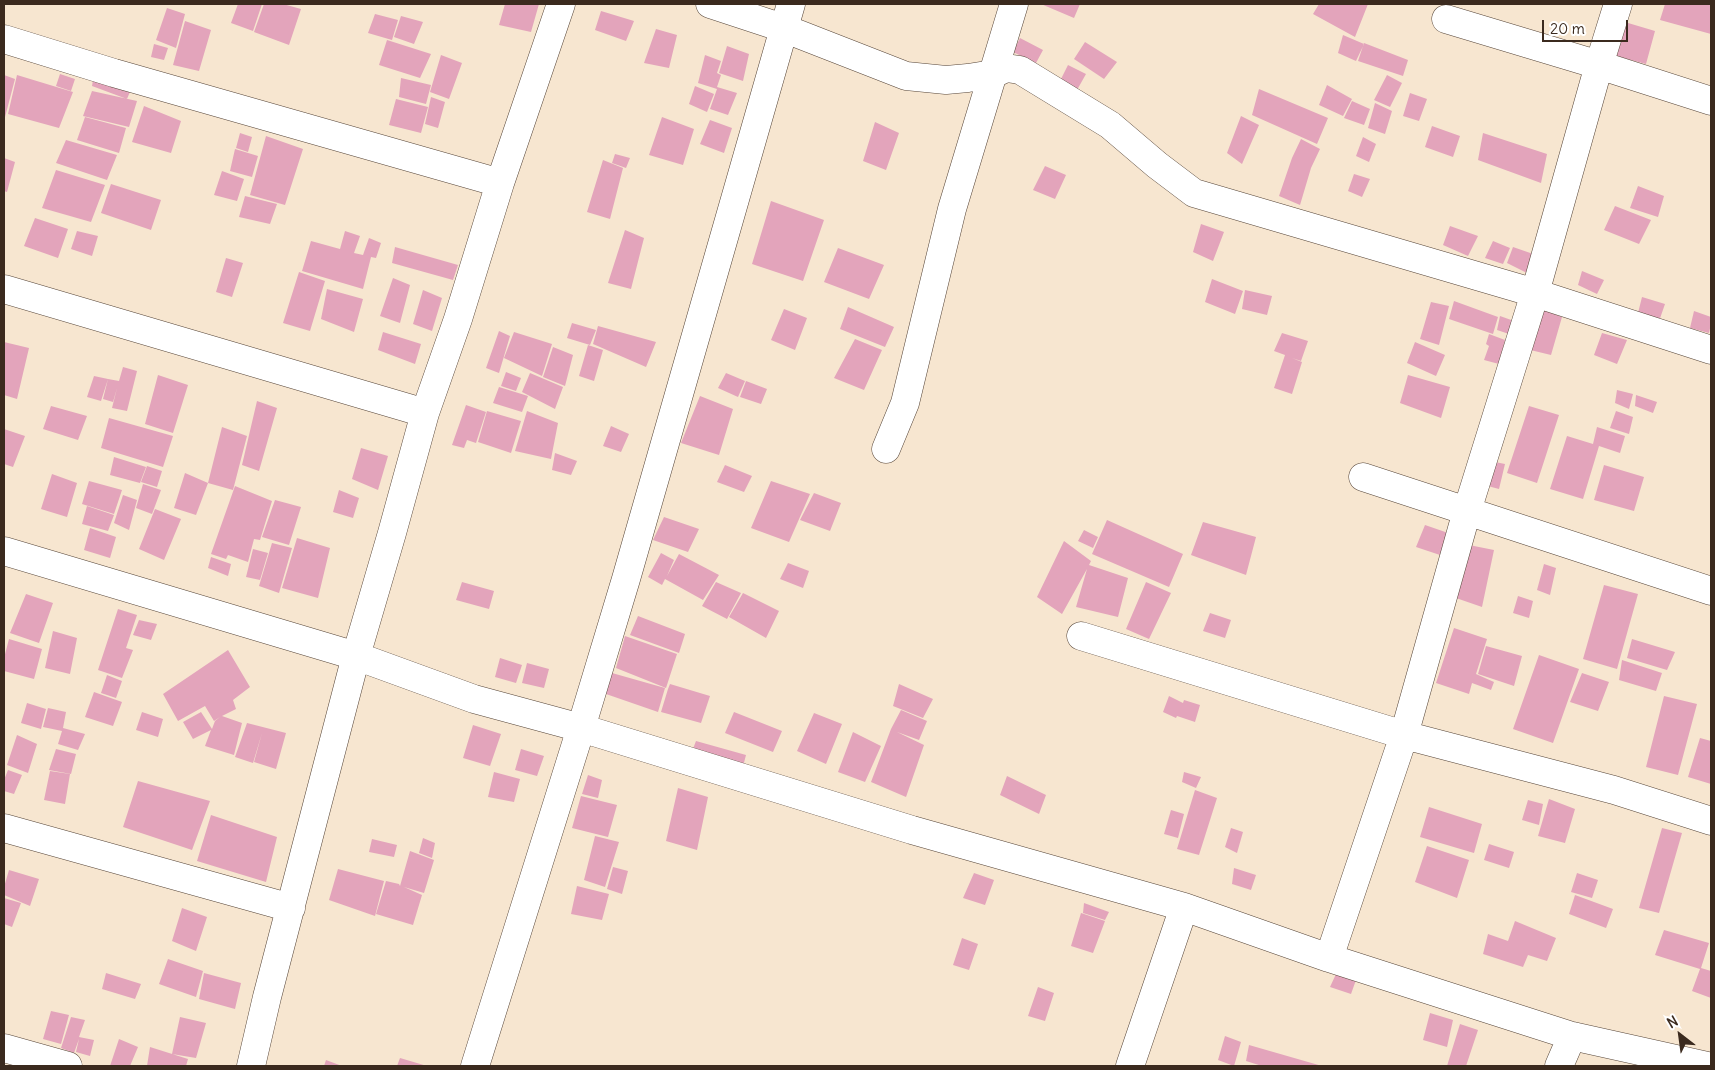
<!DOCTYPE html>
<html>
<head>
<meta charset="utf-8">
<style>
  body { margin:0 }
  #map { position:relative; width:1715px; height:1070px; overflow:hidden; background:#f7e6d0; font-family:Delius,sans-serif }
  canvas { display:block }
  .frame { position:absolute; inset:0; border:5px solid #3b2a1e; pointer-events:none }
  .north { position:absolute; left:1655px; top:1010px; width:50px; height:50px; -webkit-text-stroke:4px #fff; paint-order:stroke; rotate:330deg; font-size:14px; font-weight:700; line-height:20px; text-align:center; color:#3b2a1e }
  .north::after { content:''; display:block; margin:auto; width:18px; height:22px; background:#3b2a1e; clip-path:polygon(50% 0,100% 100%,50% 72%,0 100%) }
  .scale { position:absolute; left:1542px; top:20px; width:86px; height:22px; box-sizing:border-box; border:2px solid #3b2a1e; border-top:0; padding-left:6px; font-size:15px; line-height:18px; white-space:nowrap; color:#3b2a1e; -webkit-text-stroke:4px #fff; paint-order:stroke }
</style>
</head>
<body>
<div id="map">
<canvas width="1715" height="1070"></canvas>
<div class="frame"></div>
<div class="north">N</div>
<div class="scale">20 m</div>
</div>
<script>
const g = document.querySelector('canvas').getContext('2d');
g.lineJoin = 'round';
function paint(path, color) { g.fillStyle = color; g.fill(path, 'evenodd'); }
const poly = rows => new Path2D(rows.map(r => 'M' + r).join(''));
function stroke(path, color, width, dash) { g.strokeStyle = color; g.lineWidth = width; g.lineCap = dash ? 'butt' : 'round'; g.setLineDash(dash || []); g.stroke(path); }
paint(poly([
  [238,4,262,4,253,31,231,23],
  [264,4,283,4,301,9,289,45,254,32],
  [505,4,539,4,531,32,499,25],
  [1041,4,1080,4,1074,18],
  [1319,4,1368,4,1355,37,1313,14],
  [1665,4,1711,4,1711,34,1660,20],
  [167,8,185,14,176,48,156,40],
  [601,11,634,21,626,41,595,30],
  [375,14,398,20,392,40,368,33],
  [401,16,423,22,414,44,394,37],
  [1618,20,1655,31,1646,64,1608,54],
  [185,21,211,30,199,71,173,65],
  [656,29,677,35,669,68,644,63],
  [1343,35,1364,44,1356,61,1338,53],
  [1020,38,1043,50,1036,63,1013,52],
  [387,40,431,54,420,78,379,65],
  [1085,42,1117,62,1104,79,1074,59],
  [1364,43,1408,60,1403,76,1358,61],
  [154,44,168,48,164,60,151,57],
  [727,46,749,54,743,81,719,73],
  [441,55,462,63,449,99,430,92],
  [705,55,721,61,717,73,721,75,717,87,737,93,728,115,710,109,717,89,698,83],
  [1068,65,1086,74,1077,90,1060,81],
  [95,69,134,82,127,99,92,86],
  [60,74,75,79,71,91,56,86],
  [4,75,15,79,4,121],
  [17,75,73,92,59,128,8,114],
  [1387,75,1402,83,1390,107,1374,100],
  [401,78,431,85,426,104,399,97],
  [1327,85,1352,99,1343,116,1319,105],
  [695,86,714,94,707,112,689,104],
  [1259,89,1328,118,1317,144,1252,115],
  [92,91,137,101,129,127,83,116],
  [1410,93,1427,99,1419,121,1403,116],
  [431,97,445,102,438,128,425,124],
  [396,99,428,107,421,133,389,125],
  [1352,101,1370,109,1364,125,1344,118],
  [1375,103,1392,111,1385,134,1368,128],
  [144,106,181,121,171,153,132,142],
  [1241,116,1259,125,1242,164,1227,153],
  [85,117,126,128,119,153,77,140],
  [662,117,694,129,683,165,649,155],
  [710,120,732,128,724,153,700,144],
  [875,122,899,133,886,170,863,161],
  [1432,126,1460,136,1453,157,1425,147],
  [240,133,252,137,248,152,236,148],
  [1483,133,1547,154,1541,183,1478,160],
  [266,136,303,149,285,205,250,195],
  [1363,137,1376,144,1369,162,1356,156],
  [1301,139,1320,149,1311,168,1300,205,1279,196,1292,158],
  [66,140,117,155,107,180,56,163],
  [235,149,258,156,252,177,230,171],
  [615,154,630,158,626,168,612,163],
  [4,158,15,162,7,192,4,191],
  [603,160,623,168,610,219,587,212],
  [1045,166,1066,175,1055,199,1033,190],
  [56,170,105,185,91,222,42,208],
  [222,171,244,179,237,201,214,195],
  [1354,174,1370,179,1362,197,1348,191],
  [111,184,161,200,151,230,101,213],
  [1638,186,1664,196,1658,217,1630,208],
  [245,196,277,204,270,224,239,217],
  [771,201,824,220,803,281,752,264],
  [1615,206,1651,220,1639,244,1604,230],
  [35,218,68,229,58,258,24,246],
  [1201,224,1224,232,1213,261,1193,252],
  [1450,226,1478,236,1468,256,1443,245],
  [625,230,644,238,631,289,608,283],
  [77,231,98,236,92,256,71,249],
  [345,231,360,236,354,253,363,255,369,238,381,243,376,258,371,257,363,289,302,271,311,241,340,249],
  [1493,241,1510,248,1503,264,1485,258],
  [395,247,458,265,453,280,392,263],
  [1513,247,1536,255,1529,274,1507,263],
  [838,248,884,265,869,299,824,282],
  [226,258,243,263,232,297,216,292],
  [1582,271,1604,280,1597,294,1578,285],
  [299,272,325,281,310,331,283,323],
  [393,278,410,285,400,323,380,316],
  [1212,279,1243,291,1235,314,1205,302],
  [327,289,363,299,354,332,321,319],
  [423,290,442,298,432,331,413,324],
  [1245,290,1272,296,1267,315,1242,309],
  [1642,297,1665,304,1657,327,1636,321],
  [1454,301,1498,317,1493,334,1449,319],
  [1431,302,1449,306,1439,345,1420,339],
  [1533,306,1562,317,1551,355,1518,347],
  [848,307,894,327,885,347,840,329],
  [784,309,807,318,795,350,771,340],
  [1694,311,1711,317,1711,324,1709,333,1690,328],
  [1500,316,1514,321,1509,334,1497,330],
  [572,323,596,330,590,345,567,338],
  [598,326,656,342,646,367,593,344],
  [499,331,510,336,499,373,486,368],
  [383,332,421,344,415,364,378,350],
  [514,332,552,344,542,376,504,358],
  [1282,333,1308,341,1301,361,1292,358,1302,362,1292,394,1274,388,1285,355,1274,351],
  [1602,333,1627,340,1617,364,1594,355],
  [1489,334,1505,340,1499,364,1484,360,1489,346,1486,344],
  [855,339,882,350,864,390,834,378],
  [4,342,29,348,17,399,4,395],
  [1415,342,1445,355,1436,376,1407,363],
  [588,345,603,350,594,381,579,376],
  [553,347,573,355,565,386,543,377],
  [123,367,137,371,127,411,112,408,117,388,113,402,103,399,108,379,119,381],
  [506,372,521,378,516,391,501,386],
  [530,373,563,387,555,409,522,392],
  [726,373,745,381,738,397,718,388],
  [158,375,188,385,173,433,145,424],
  [1408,375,1450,387,1441,418,1400,403],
  [94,376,108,379,101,401,87,397],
  [746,381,767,389,761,404,740,397],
  [499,387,528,396,522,412,493,403],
  [1617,390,1633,394,1629,409,1615,403],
  [1636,395,1657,402,1653,413,1635,406],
  [700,396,733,409,719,455,681,443],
  [257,401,277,408,259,471,242,465],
  [466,405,486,412,476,443,467,440,464,448,452,445],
  [51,406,87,416,78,440,43,429],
  [1529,406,1559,415,1537,483,1507,473],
  [487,411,521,421,511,453,478,442],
  [527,411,558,423,551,459,515,451],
  [1616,411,1633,417,1629,434,1610,428],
  [109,418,173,436,163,467,101,448],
  [611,426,629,434,621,452,603,446],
  [222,427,247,436,233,490,208,483,196,515,174,508,185,473,208,483],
  [1597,427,1625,436,1620,453,1599,446,1583,499,1550,489,1567,436,1593,444],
  [4,429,25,436,13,467,4,464],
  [361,448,388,456,378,490,352,479],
  [555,453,577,461,571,475,552,470],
  [114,457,146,467,140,483,110,475],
  [1490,461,1505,464,1499,489,1484,485],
  [725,465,752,476,744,492,717,482],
  [1604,465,1644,477,1634,511,1594,500],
  [147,466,162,471,157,487,141,482],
  [52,474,77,483,67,517,41,509],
  [89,481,122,490,114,514,82,504],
  [771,481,810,494,789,542,751,528],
  [143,484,161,490,152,514,136,508],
  [235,486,272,501,260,540,254,539,248,562,228,555,226,559,211,554],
  [339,490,359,498,353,518,333,512],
  [814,493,841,503,830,531,800,520],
  [123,495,137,500,129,530,114,523],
  [275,500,301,507,289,545,262,537],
  [87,506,114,515,108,531,82,524],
  [155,509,181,519,164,560,139,549],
  [664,517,699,529,688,552,653,540],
  [1107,520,1183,554,1169,587,1092,554],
  [1203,522,1256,537,1246,575,1191,555],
  [1425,525,1454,535,1446,557,1416,547],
  [90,528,116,537,110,558,84,550],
  [1084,530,1098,537,1093,548,1078,541],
  [297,538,330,548,318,598,282,588],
  [1064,541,1091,561,1089,565,1128,578,1118,617,1076,607,1087,569,1062,614,1037,597],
  [272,543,292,548,279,593,259,586],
  [1469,545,1494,550,1482,607,1456,598],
  [253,549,268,553,260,580,246,577],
  [661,553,674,560,667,576,679,554,719,575,703,600,665,579,662,585,648,577],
  [211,557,231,564,228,576,208,568],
  [788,563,809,571,803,588,780,579],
  [1544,564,1556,568,1550,595,1537,590],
  [462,582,494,591,489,609,456,600],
  [716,582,741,593,727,619,702,606],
  [1146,582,1171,593,1149,639,1126,629],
  [1604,585,1638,594,1617,669,1583,659],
  [743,593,779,611,766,638,729,617],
  [26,594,53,603,39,643,10,633],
  [1518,596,1533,601,1529,618,1513,613],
  [118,609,137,615,126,648,133,650,122,678,98,670],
  [1210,613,1231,620,1225,638,1203,631],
  [638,616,685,634,679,653,630,635],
  [139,620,157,624,151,640,133,635],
  [1454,628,1487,639,1476,674,1494,682,1491,690,1472,683,1469,694,1436,683],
  [53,631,77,638,70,674,45,668],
  [625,636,677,654,666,688,616,668],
  [9,639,42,649,34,679,4,671,4,658],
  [1632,639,1675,652,1667,670,1627,658],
  [1486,646,1522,656,1514,686,1478,674],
  [228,650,250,687,233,700,236,709,222,716,242,723,234,755,205,746,211,730,193,739,183,722,201,712,212,729,215,721,220,717,214,721,205,706,178,721,163,694],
  [1539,655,1579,669,1553,743,1513,729],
  [500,658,522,665,516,683,495,677],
  [1622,660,1662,673,1656,691,1619,680],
  [527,663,549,669,544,688,522,683],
  [612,673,665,688,658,712,606,694],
  [1582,673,1609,682,1598,711,1570,702],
  [107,675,122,681,116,698,101,693],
  [670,684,710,696,701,723,661,712,668,689,670,689,668,689],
  [899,684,933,699,923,718,893,706],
  [94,692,122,702,113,726,85,717],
  [1169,696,1183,703,1184,700,1200,705,1195,722,1177,716,1176,718,1163,712],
  [1664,696,1697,704,1678,775,1646,767],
  [27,703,46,709,41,729,21,723],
  [48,708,66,712,63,728,85,734,78,750,58,744,62,731,43,727],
  [901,710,927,721,919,740,897,732,924,745,906,797,871,782,891,729],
  [142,712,163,719,158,737,136,730],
  [734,712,782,731,773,752,725,733],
  [814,713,842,724,826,764,797,751],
  [247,723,286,733,276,769,254,762,262,733,253,763,235,757],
  [473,725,501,734,490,766,463,758],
  [853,732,881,746,865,782,838,772],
  [17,735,37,744,28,773,7,765],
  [1700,738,1711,741,1711,784,1688,777],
  [696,741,746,755,740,778,688,762],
  [56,749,76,754,71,774,49,770],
  [521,749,544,756,537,776,515,770],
  [8,770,22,775,14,794,4,791,4,780],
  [50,771,70,774,65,804,44,800],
  [494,772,520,779,514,802,488,797],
  [1184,772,1201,777,1196,788,1182,782],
  [588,775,602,780,598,798,582,794],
  [1007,776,1046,795,1039,814,1000,795],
  [138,781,210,801,192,850,123,827],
  [678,788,708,797,697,850,666,841],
  [1195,790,1217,798,1199,855,1177,849],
  [581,796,617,805,608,837,572,828],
  [1549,799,1575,809,1565,843,1538,836],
  [1528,800,1543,804,1539,825,1522,820],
  [1429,807,1482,824,1474,853,1420,837],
  [1171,810,1184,814,1178,838,1164,834],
  [211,815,277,837,266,882,197,861],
  [1231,828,1243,832,1237,853,1225,847],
  [1662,828,1682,833,1659,913,1639,908],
  [595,836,619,842,605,887,584,880],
  [423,838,435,843,432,858,419,853],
  [372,839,397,845,394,857,369,852],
  [1489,844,1514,852,1509,868,1484,860],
  [1427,846,1469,860,1457,898,1415,882],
  [410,851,434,860,424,893,404,887,422,895,413,925,376,914,386,881,399,884,400,886],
  [613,867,628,871,622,894,607,889],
  [1234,868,1256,875,1251,890,1232,884],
  [338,869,384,881,375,916,329,900],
  [9,870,39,879,30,906,4,895,4,887],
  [974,873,994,880,985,905,963,898],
  [1577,873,1598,880,1592,898,1571,892],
  [577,886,609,894,602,920,571,914],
  [1575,895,1613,909,1606,928,1569,914],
  [4,898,21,903,12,927,4,924],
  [1084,903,1109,912,1105,920,1083,913],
  [182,908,207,917,196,951,172,941],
  [1081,913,1105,921,1093,953,1071,946],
  [1515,921,1556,938,1547,961,1528,955,1523,967,1483,954,1488,934,1508,941],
  [1664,930,1709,943,1701,968,1711,971,1711,998,1692,991,1700,969,1655,955],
  [962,938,978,944,969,970,953,965],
  [168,959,203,971,196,997,159,984],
  [106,973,141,984,135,999,102,989],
  [204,973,241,983,235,1009,199,999],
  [1336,974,1356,980,1351,994,1330,987],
  [1038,987,1054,993,1045,1021,1028,1016],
  [51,1011,69,1015,61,1044,43,1039],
  [1430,1013,1453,1020,1447,1047,1423,1040],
  [71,1017,85,1020,79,1037,94,1040,90,1056,76,1052,79,1039,74,1053,61,1048],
  [180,1017,206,1023,196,1058,172,1054],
  [1460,1024,1478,1030,1466,1066,1447,1066],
  [1225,1036,1241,1042,1234,1066,1218,1060],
  [119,1039,138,1047,130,1066,110,1066],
  [1249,1045,1322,1066,1262,1066,1246,1061],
  [150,1047,188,1059,186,1066,147,1066],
  [400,1058,427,1066,397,1066],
  [326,1060,342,1066,324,1066]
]), '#e3a4bb');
const minor = poly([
  [710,4,783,28,906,76,946,80,968,78,993,74,1006,68,1020,70,1110,125,1157,165,1194,193,1535,293,1711,350],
  [1446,19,1599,65,1711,101],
  [4,39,114,73,500,183],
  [4,289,425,413],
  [886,449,905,403,952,209,1014,4],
  [1363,477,1711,591],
  [4,551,356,656,474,699,581,728,912,830,1184,907,1329,958,1572,1036,1707,1066],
  [1081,636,1404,735,1614,790,1711,821],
  [4,828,291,908],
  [1329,958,1404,735,1467,511,1535,293,1599,65,1618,4],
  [4,1048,68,1066],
  [251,1066,267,997,356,656,392,533,425,413,458,319,500,183,561,4],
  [475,1066,581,728,626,579,791,4],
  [1130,1066,1184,907],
  [1559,1066,1572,1036]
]);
stroke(minor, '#574639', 29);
stroke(minor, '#fff', 28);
</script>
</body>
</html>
